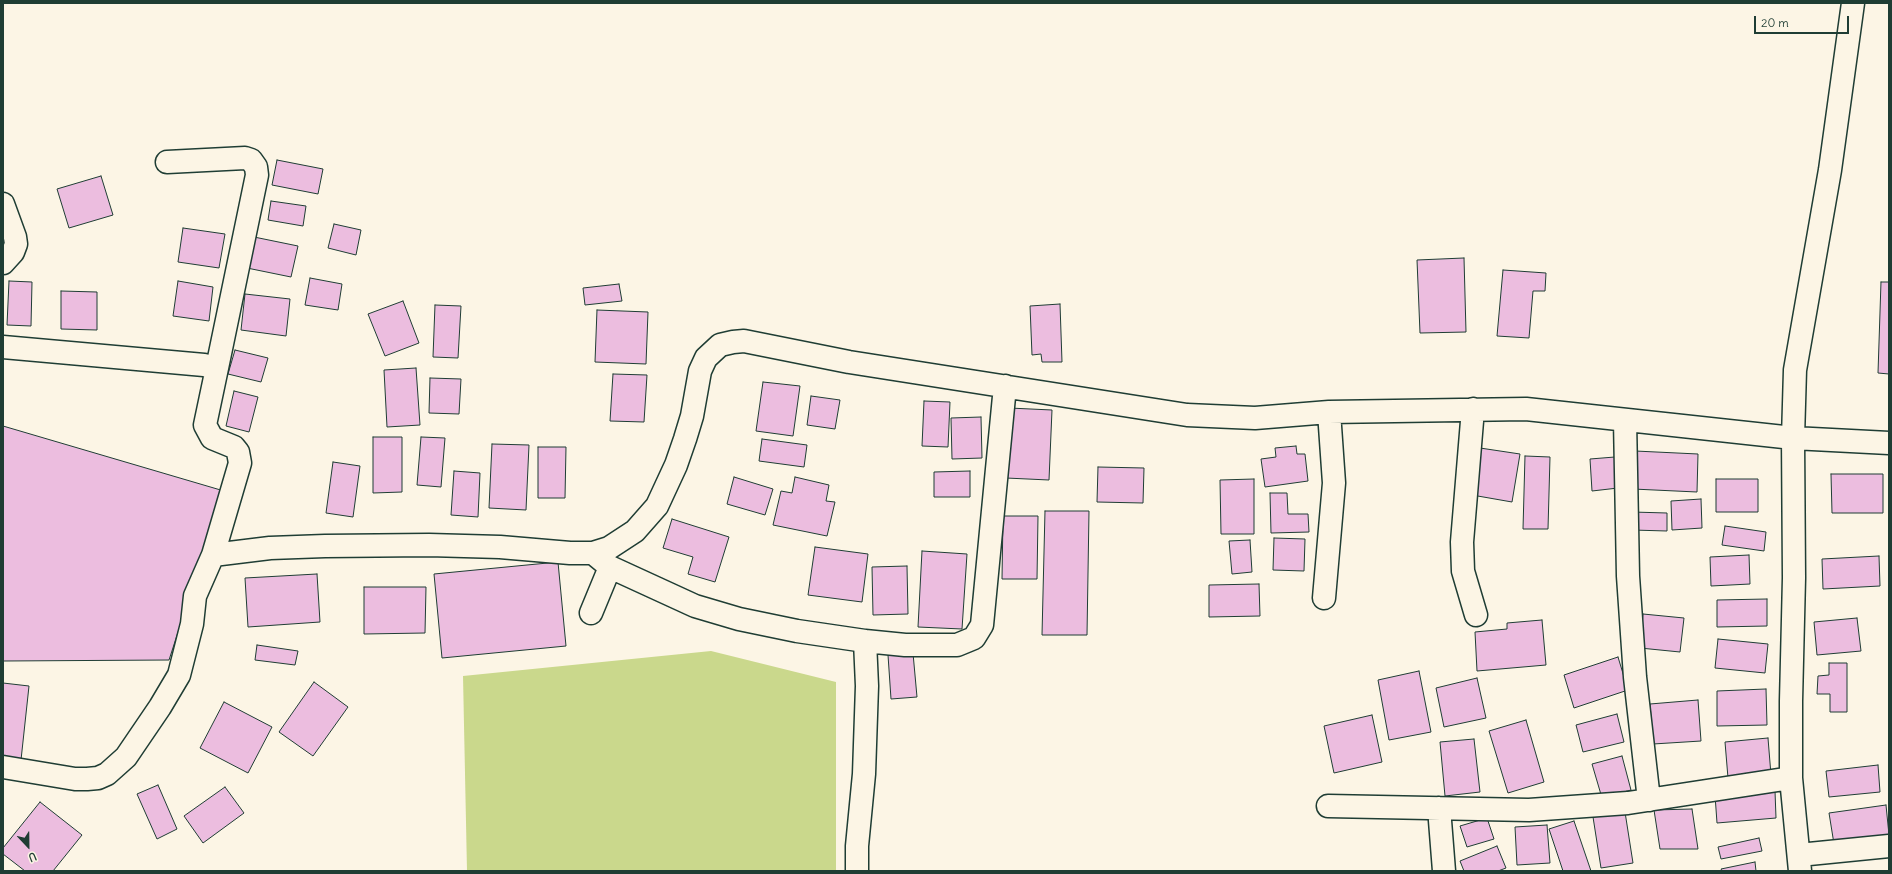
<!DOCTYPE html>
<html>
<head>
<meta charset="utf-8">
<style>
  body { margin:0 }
  #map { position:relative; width:1892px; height:874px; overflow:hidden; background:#fcf5e5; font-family:Delius,sans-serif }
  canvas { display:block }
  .frame { position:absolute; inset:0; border:4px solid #1f3d34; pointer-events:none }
  .north { position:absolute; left:8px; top:826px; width:40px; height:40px; -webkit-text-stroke:3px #fcf5e5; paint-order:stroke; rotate:158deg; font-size:11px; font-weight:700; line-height:16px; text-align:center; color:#1f3d34 }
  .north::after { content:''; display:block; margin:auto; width:14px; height:18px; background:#1f3d34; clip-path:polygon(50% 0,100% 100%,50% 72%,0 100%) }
  .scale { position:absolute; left:1754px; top:16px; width:95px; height:18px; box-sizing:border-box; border:2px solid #1f3d34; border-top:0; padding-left:5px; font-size:12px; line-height:14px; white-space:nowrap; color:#1f3d34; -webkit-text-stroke:3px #fcf5e5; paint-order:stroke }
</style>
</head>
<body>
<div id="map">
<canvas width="1892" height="874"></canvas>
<div class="frame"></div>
<div class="north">U</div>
<div class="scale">20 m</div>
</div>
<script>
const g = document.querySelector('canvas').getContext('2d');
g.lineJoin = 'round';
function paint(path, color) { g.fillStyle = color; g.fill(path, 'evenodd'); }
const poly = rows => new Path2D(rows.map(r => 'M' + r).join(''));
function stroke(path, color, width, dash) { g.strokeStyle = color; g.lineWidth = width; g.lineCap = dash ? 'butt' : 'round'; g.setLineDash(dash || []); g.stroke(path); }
paint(poly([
  [711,651,836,682,836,871,467,871,463,676]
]), '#cad88c');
const building = poly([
  [277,160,323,169,318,194,272,185,277,160],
  [101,176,113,215,69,228,57,189,101,176],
  [271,201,306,206,303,226,268,220,271,201],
  [334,224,361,230,356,255,328,248,334,224],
  [183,228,225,234,219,268,178,262,183,228],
  [254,237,298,246,291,277,247,268,254,237],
  [1464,258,1466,332,1420,333,1417,260,1464,258],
  [1503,270,1546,273,1545,291,1533,291,1529,338,1497,336,1503,270],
  [310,278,342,284,338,310,305,305,310,278],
  [9,281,32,282,31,326,7,325,9,281],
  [178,281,213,287,209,321,173,316,178,281],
  [1881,282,1889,282,1889,374,1878,373,1881,282],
  [619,284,622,301,585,305,583,288,619,284],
  [61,291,97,292,97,330,61,329,61,291],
  [245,294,290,299,286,336,241,330,245,294],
  [403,301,419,343,385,356,368,314,403,301],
  [1060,304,1062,362,1042,362,1041,354,1032,355,1030,306,1060,304],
  [435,305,461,306,458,358,433,357,435,305],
  [597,310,648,312,646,364,595,362,597,310],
  [235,350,268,358,261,382,228,374,235,350],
  [416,368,420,425,387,427,384,370,416,368],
  [613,374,647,375,644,422,610,421,613,374],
  [430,378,461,379,459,414,429,413,430,378],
  [763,382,800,386,793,436,756,431,763,382],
  [234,391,258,397,249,432,226,426,234,391],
  [811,396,840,400,835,429,807,425,811,396],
  [924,401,950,402,948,447,922,446,924,401],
  [1009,408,1052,410,1049,480,1006,478,1009,408],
  [981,417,982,458,952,459,951,418,981,417],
  [3,426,224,491,169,660,3,661,3,426],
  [373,437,402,437,402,492,373,493,373,437],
  [421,437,445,438,441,487,417,485,421,437],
  [762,439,807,445,804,467,759,461,762,439],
  [492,444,529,445,526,510,489,508,492,444],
  [1296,446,1297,454,1305,454,1308,481,1265,487,1261,459,1276,457,1275,448,1296,446],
  [538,447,566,447,565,498,538,498,538,447],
  [1480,448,1520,454,1512,502,1472,495,1480,448],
  [1635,451,1698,454,1697,492,1633,489,1635,451],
  [1525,456,1550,457,1548,529,1523,529,1525,456],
  [1615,457,1618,488,1592,491,1590,459,1615,457],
  [333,462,360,466,353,517,326,513,333,462],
  [1098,467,1144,468,1143,503,1097,502,1098,467],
  [454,471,480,473,478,517,451,515,454,471],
  [970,471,970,497,934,497,934,472,970,471],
  [1831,474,1883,474,1883,513,1832,513,1831,474],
  [734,477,773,489,765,515,727,504,734,477],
  [795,477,829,485,826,501,835,502,827,536,773,525,781,491,792,493,795,477],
  [1254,479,1254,534,1221,534,1220,480,1254,479],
  [1716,479,1758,479,1758,512,1716,512,1716,479],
  [1270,493,1287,493,1288,514,1308,514,1309,532,1271,533,1270,493],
  [1701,499,1702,528,1672,530,1671,501,1701,499],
  [1045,511,1089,511,1087,635,1042,635,1045,511],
  [1632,512,1667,513,1667,531,1632,530,1632,512],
  [1003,516,1038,516,1037,579,1002,579,1003,516],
  [672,519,729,537,715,582,688,574,693,557,663,548,672,519],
  [1725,526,1766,532,1764,551,1722,545,1725,526],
  [1274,538,1305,539,1304,571,1273,570,1274,538],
  [1250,540,1252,572,1232,574,1229,541,1250,540],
  [815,547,868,554,862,602,808,595,815,547],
  [922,551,967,554,962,629,918,627,922,551],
  [1749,555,1750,584,1711,586,1710,557,1749,555],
  [1879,556,1880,586,1823,589,1822,559,1879,556],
  [558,562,566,646,442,658,434,574,558,562],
  [907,566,908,614,873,615,872,567,907,566],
  [317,574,320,622,248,627,245,578,317,574],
  [1259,584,1260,616,1209,617,1209,585,1259,584],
  [364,587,426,587,425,633,364,634,364,587],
  [1767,599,1767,626,1717,627,1717,600,1767,599],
  [1643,614,1684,618,1680,652,1640,648,1643,614],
  [1857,618,1861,651,1817,655,1814,622,1857,618],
  [1542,620,1546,665,1477,671,1475,632,1507,629,1507,623,1542,620],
  [1718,639,1768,644,1765,673,1715,668,1718,639],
  [257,645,298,651,295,665,255,660,257,645],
  [913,653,917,697,891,699,888,655,913,653],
  [1618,657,1628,690,1574,708,1564,675,1618,657],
  [1829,663,1847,663,1847,712,1830,712,1830,694,1817,694,1818,676,1829,675,1829,663],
  [1419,671,1431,732,1389,740,1378,680,1419,671],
  [1477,678,1486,718,1444,727,1436,688,1477,678],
  [314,682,348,707,313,756,279,732,314,682],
  [3,683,29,686,21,760,3,758,3,683],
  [1766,689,1767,725,1717,726,1717,691,1766,689],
  [1698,700,1701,741,1653,744,1650,704,1698,700],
  [224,702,272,727,248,773,200,748,224,702],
  [1617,714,1624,742,1583,752,1576,725,1617,714],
  [1372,715,1382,762,1334,773,1324,726,1372,715],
  [1526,720,1544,782,1508,793,1489,731,1526,720],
  [1768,738,1771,775,1728,778,1725,742,1768,738],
  [1474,739,1480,792,1445,796,1440,742,1474,739],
  [1622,756,1631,790,1602,798,1592,764,1622,756],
  [1878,765,1880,792,1829,797,1826,771,1878,765],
  [158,785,177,829,157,839,137,794,158,785],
  [225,787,244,813,203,843,184,816,225,787],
  [1775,791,1776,818,1717,823,1715,795,1775,791],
  [40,802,82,835,53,871,25,871,3,854,3,848,40,802],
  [1886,805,1889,835,1834,844,1829,813,1886,805],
  [1692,809,1698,849,1660,849,1654,810,1692,809],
  [1625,812,1633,863,1601,868,1593,817,1625,812],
  [1487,818,1494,839,1467,847,1460,826,1487,818],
  [1574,821,1591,871,1563,871,1549,829,1574,821],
  [1547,825,1550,863,1517,865,1515,827,1547,825],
  [1759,838,1762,851,1721,859,1718,847,1759,838],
  [1497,846,1506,868,1498,871,1464,871,1460,861,1497,846],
  [1755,862,1756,871,1722,871,1721,869,1755,862]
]);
paint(building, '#ecbddf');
stroke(building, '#1f3d34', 1);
const minor = poly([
  [167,162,245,158,251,160,256,167,257,175,217,368],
  [3,204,15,237,16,244,13,252,3,263],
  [3,347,204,365,217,368,205,425,212,438,234,447,238,452,240,463,213,555],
  [1473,409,1462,542,1463,571,1476,615],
  [1625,420,1628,576,1635,677,1649,800],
  [593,553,610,567,695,606,739,619,797,631,865,641,867,686,864,774,857,846,857,871],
  [1324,598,1334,483,1329,412],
  [591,613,610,567],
  [865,641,905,645,957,645,974,638,982,625,1005,386],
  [3,767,75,779,87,779,98,778,107,774,126,757,160,707,179,675,192,624,195,596,213,555,270,548,325,546,429,545,500,547,570,553,593,553,609,548,635,531,657,506,676,465,685,439,692,416,700,371,706,358,720,345,733,342,744,341,849,362,1187,415,1255,418,1329,412,1526,409,1793,438,1889,443],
  [1328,806,1529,810,1628,803,1791,778],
  [1439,808,1444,871],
  [1799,855,1889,846],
  [1800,871,1791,778,1791,701,1794,578,1793,438,1795,370,1830,170,1853,3]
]);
stroke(minor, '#1f3d34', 25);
stroke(minor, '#fcf5e5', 22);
</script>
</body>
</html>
